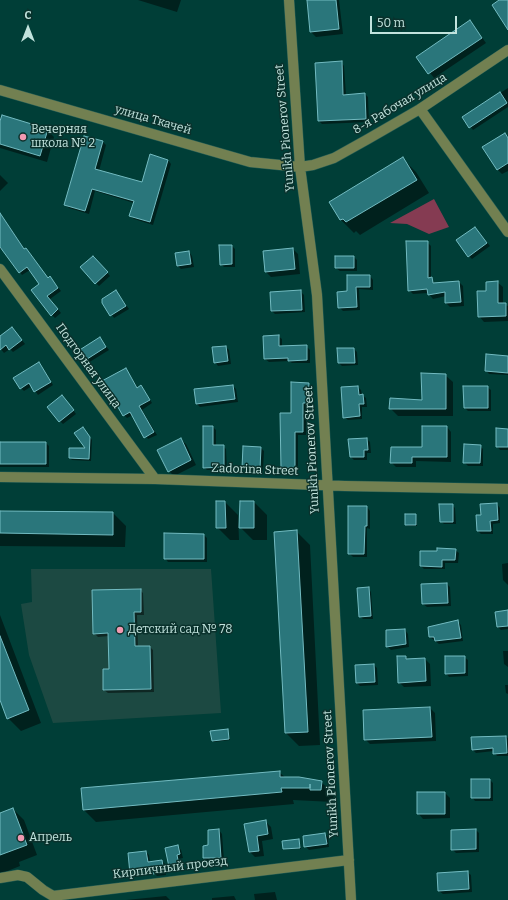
<!DOCTYPE html>
<html>
<head>
<meta charset="utf-8">
<style>
  body { margin:0 }
  #map { position:relative; width:508px; height:900px; overflow:hidden; background:#003e37; font-family:Bitter,serif }
  canvas { display:block }
  .north { position:absolute; left:8px; top:8px; width:40px; height:40px; -webkit-text-stroke:3px #0a312c; paint-order:stroke; rotate:0deg; font-size:11px; font-weight:700; line-height:16px; text-align:center; color:#c1e3dd }
  .north::after { content:''; display:block; margin:auto; width:14px; height:18px; background:#c1e3dd; clip-path:polygon(50% 0,100% 100%,50% 72%,0 100%) }
  .scale { position:absolute; left:370px; top:16px; width:87px; height:18px; box-sizing:border-box; border:2px solid #c1e3dd; border-top:0; padding-left:5px; font-size:12px; line-height:14px; white-space:nowrap; color:#c1e3dd; -webkit-text-stroke:3px #0a312c; paint-order:stroke }
</style>
</head>
<body>
<div id="map">
<canvas width="508" height="900"></canvas>
<div class="north">С</div>
<div class="scale">50 m</div>
</div>
<script>
const g = document.querySelector('canvas').getContext('2d');
g.lineJoin = 'round';
function paint(path, color) { g.fillStyle = color; g.fill(path, 'evenodd'); }
const poly = rows => new Path2D(rows.map(r => 'M' + r).join(''));
function stroke(path, color, width, dash) { g.strokeStyle = color; g.lineWidth = width; g.lineCap = dash ? 'butt' : 'round'; g.setLineDash(dash || []); g.stroke(path); }
function label(font, color, halo, rows, align = 'center') {
  g.font = font + ' Bitter,serif'; g.lineWidth = 3; g.setLineDash([]); g.textBaseline = 'middle'; g.strokeStyle = halo; g.fillStyle = color; for (const [text, x, y, turn = 0] of rows) {
    g.save(); g.translate(x, y); g.rotate((+turn || 0) * Math.PI / 180); g.textAlign = isNaN(turn) ? turn : align; if (halo) g.strokeText(text, 0, 0); g.fillText(text, 0, 0); g.restore();
  }
}
paint(poly([
  [31,569,211,569,221,713,53,723,29,655,21,604,32,602]
]), '#1c4942');
paint(poly([
  [434,199,449,227,429,234,407,224,390,223]
]), '#853b52');
paint(poly([
  [138,0,181,0,177,12],
  [308,0,339,0,343,34,316,37,311,32],
  [470,21,486,43,434,78,418,57],
  [341,62,344,66,346,95,365,94,368,97,369,122,322,124,319,121],
  [508,88,508,107,473,130,463,117],
  [0,124,47,130,54,137,47,162,0,148],
  [505,134,508,138,508,171,502,174,497,169],
  [103,142,106,145,99,171,143,183,168,160,171,164,153,225,134,219,130,216,134,203,95,191,89,214,69,208,66,205],
  [403,159,416,172,429,193,360,235,356,231,354,233,341,220,330,202],
  [0,175,8,183,0,191],
  [4,219,25,250,29,252,48,279,50,278,53,281,61,291,50,299,61,313,55,318,52,315,40,285,30,270,22,275,4,250,0,249,0,221],
  [475,228,490,246,472,259,469,256],
  [427,242,431,246,431,279,435,284,459,282,463,286,464,306,450,307,446,303,446,296,433,299,428,293,413,294,409,290],
  [232,246,235,249,235,267,224,267,221,264],
  [293,249,298,254,300,274,271,277,266,272],
  [189,252,192,256,194,267,181,269,178,266,176,254],
  [336,257,354,257,357,260,357,271,340,271,336,268],
  [96,260,110,276,99,286,96,283],
  [370,276,373,280,373,290,359,289,360,310,343,311,339,307,348,292],
  [497,282,503,287,503,304,508,306,508,321,484,322,479,316,487,292],
  [116,291,129,309,114,318,102,300],
  [300,291,304,295,305,312,275,314,272,311,271,293],
  [12,328,25,344,13,352,10,349,4,353,0,348,0,337],
  [278,336,282,339,282,346,306,346,310,350,310,363,292,363,289,361,269,362,265,359],
  [99,338,109,350,88,363,85,360],
  [226,347,229,350,231,364,218,366,215,362],
  [354,349,357,352,358,365,342,366,339,363],
  [508,357,508,375,489,374,486,370],
  [42,367,53,385,38,395,32,386,24,391,21,388],
  [126,369,138,388,144,390,152,403,142,410,157,435,148,439,133,415,127,418,124,415,114,398,112,399,109,396,102,383],
  [445,375,453,382,453,416,398,416,390,408,423,401],
  [308,384,312,387,311,406,306,406,306,435,298,435,298,471,286,471,282,467,292,414],
  [233,386,236,389,238,402,200,407,197,404],
  [358,387,361,390,362,395,366,398,367,407,362,407,362,419,348,420,344,417,342,388],
  [464,387,487,387,491,390,491,411,468,411,465,408],
  [66,401,76,414,63,424,60,421],
  [213,427,216,430,216,446,223,446,226,449,227,470,207,470,204,467],
  [447,427,451,432,451,462,416,461,416,467,396,467,391,462,423,448],
  [508,430,508,450,500,450,497,446],
  [85,431,92,440,91,461,72,460,70,458,87,449],
  [180,439,186,444,196,465,174,476,169,471],
  [367,439,370,442,371,453,367,453,367,460,354,460,351,457],
  [0,443,46,443,49,446,49,467,0,467],
  [480,446,483,449,483,466,468,466,464,462],
  [244,447,261,448,264,451,263,471,246,471,243,467],
  [225,502,238,515,239,540,230,540,217,527],
  [241,502,254,502,267,515,267,540,253,540,240,527],
  [497,504,500,508,500,523,493,524,493,534,481,534,478,531,477,516,482,516],
  [452,505,455,508,456,524,444,524,441,521],
  [367,507,370,511,370,529,367,528,367,557,353,557,349,553],
  [0,512,113,513,126,526,125,547,0,546],
  [416,515,417,526,408,526,406,525],
  [297,532,310,545,320,745,299,746,286,733],
  [204,535,207,538,207,562,168,562,165,558],
  [455,550,459,553,458,563,445,563,445,569,424,569,421,566],
  [508,563,508,585,503,580,502,564],
  [447,584,450,587,451,606,427,607,423,604],
  [368,588,371,592,373,619,363,619,360,616],
  [140,590,143,593,144,615,137,615,138,647,150,647,153,650,154,692,108,693,104,690,110,670,109,636,98,637,94,633],
  [508,611,508,629,501,630,498,627,496,613],
  [0,615,41,723,21,731,8,718,0,698],
  [458,622,461,625,463,641,439,644,430,637],
  [405,630,408,634,409,647,391,650,387,646],
  [503,651,508,651,508,667,504,664],
  [406,657,408,660,425,659,430,664,431,686,404,687,399,682],
  [464,657,468,660,468,676,449,677,446,673],
  [374,665,377,668,378,685,360,686,357,683],
  [505,685,508,685,508,694,506,693],
  [430,708,435,713,436,741,370,744,365,739],
  [228,730,230,740,214,742,213,741],
  [506,737,508,738,508,756,497,756,494,751,476,753,473,750,472,738],
  [279,772,286,778,321,782,334,794,333,802,293,800,294,804,96,822,84,810],
  [490,780,493,783,493,801,475,801,472,797],
  [445,793,450,798,450,818,423,819,418,813],
  [13,809,24,820,37,855,19,862,20,866,0,874,0,822],
  [266,822,271,827,273,839,262,841,264,856,255,857,250,852,245,825],
  [219,830,222,834,224,860,207,861,204,858,204,846,209,846],
  [476,830,479,833,479,852,456,853,452,849],
  [325,834,328,837,329,847,309,850,305,846],
  [299,840,301,849,284,849],
  [178,846,181,850,183,858,179,859,181,868,173,869,170,866],
  [146,852,149,855,150,862,162,861,165,864,166,875,157,876,155,874,134,877,131,874],
  [467,872,471,875,472,892,443,894,439,891,438,874],
  [275,892,277,900,255,900,254,894],
  [166,896,170,900,126,900],
  [234,896,236,900,212,900,212,898]
]), '#0007');
const building = poly([
  [307,0,336,0,339,29,310,32,307,0],
  [499,0,508,0,508,30,492,5,499,0],
  [470,20,482,38,428,74,416,57,470,20],
  [342,61,343,95,365,93,366,119,318,121,315,63,342,61],
  [500,92,507,103,469,128,462,117,500,92],
  [2,115,48,129,40,156,0,144,0,121,2,115],
  [505,133,508,138,508,163,497,170,482,147,505,133],
  [84,136,103,141,95,169,142,182,150,154,168,160,150,222,129,216,134,201,92,189,85,211,64,205,84,136],
  [403,157,417,180,346,222,343,219,340,220,329,202,403,157],
  [0,213,24,249,26,248,48,278,50,276,58,288,47,296,58,309,51,316,31,290,39,284,27,267,19,273,0,247,0,213],
  [475,227,487,243,468,257,456,240,475,227],
  [406,241,428,241,428,278,432,277,433,283,459,281,461,302,445,303,445,292,428,295,427,289,408,291,406,241],
  [219,245,232,245,232,264,220,265,219,245],
  [293,248,295,269,265,272,263,251,293,248],
  [189,251,191,264,177,266,175,253,189,251],
  [93,256,108,272,95,284,80,267,93,256],
  [335,256,354,256,354,268,335,268,335,256],
  [347,275,370,275,370,287,356,287,357,307,338,308,337,292,347,291,347,275],
  [498,281,498,303,506,303,506,316,478,317,477,291,486,291,486,282,498,281],
  [116,290,126,306,110,316,102,303,102,299,116,290],
  [301,290,302,310,271,311,270,292,301,290],
  [12,327,22,340,9,350,6,345,0,350,0,336,12,327],
  [279,335,279,346,307,345,307,360,288,361,288,358,264,359,263,336,279,335],
  [100,337,106,347,84,361,78,351,100,337],
  [226,346,228,361,214,363,212,347,226,346],
  [337,348,354,348,355,363,338,363,337,348],
  [486,354,508,356,508,373,485,371,486,354],
  [39,362,51,382,34,392,29,383,20,389,13,378,39,362],
  [126,368,137,388,141,385,150,400,139,406,154,432,144,438,130,412,123,416,111,395,108,396,100,382,126,368],
  [421,373,446,374,446,409,389,409,390,398,422,400,421,373],
  [291,382,309,383,308,403,303,403,303,432,295,432,295,468,281,468,280,413,291,413,291,382],
  [233,385,235,399,196,404,194,389,233,385],
  [358,386,359,395,363,394,364,404,359,404,360,416,343,418,341,387,358,386],
  [463,386,488,386,488,408,464,408,463,386],
  [62,395,74,410,59,422,47,407,62,395],
  [203,426,213,426,213,445,224,445,224,467,203,468,203,426],
  [422,426,447,426,447,457,412,457,412,463,390,463,391,447,422,447,422,426],
  [83,427,90,437,89,459,69,458,69,448,85,448,74,433,83,427],
  [496,428,508,429,508,447,496,447,496,428],
  [181,438,191,460,168,472,157,450,181,438],
  [367,438,368,450,364,450,364,457,350,457,348,439,367,438],
  [0,442,46,442,46,464,0,464,0,442],
  [464,444,481,445,480,463,463,463,464,444],
  [243,446,261,447,260,469,242,468,243,446],
  [216,501,225,501,226,528,216,528,216,501],
  [240,501,254,501,254,528,239,528,240,501],
  [497,503,498,520,490,521,491,531,477,531,476,515,481,515,480,504,497,503],
  [439,504,453,504,453,522,440,522,439,504],
  [348,506,367,506,367,526,365,526,364,554,348,554,348,506],
  [0,511,113,512,113,535,0,533,0,511],
  [405,514,416,514,416,525,405,525,405,514],
  [297,530,308,732,285,733,274,532,297,530],
  [164,533,204,534,204,559,164,559,164,533],
  [437,548,456,549,455,560,442,560,442,567,420,566,420,551,437,551,437,548],
  [447,583,448,603,422,604,421,584,447,583],
  [369,587,371,616,359,617,357,588,369,587],
  [141,589,141,612,134,612,135,646,150,646,151,689,103,690,103,669,109,669,108,633,93,634,92,590,141,589],
  [508,610,508,626,497,627,495,612,508,610],
  [458,620,461,638,435,641,434,637,429,637,428,627,458,620],
  [405,629,406,644,386,647,386,630,405,629],
  [0,636,29,710,7,719,0,700,0,636],
  [397,656,406,656,406,659,425,658,426,681,398,683,397,656],
  [445,656,465,656,465,673,445,674,445,656],
  [374,664,375,682,356,683,355,665,374,664],
  [430,707,432,737,364,740,363,710,430,707],
  [228,729,229,739,212,741,210,731,228,729],
  [506,736,507,753,493,754,493,748,472,750,471,737,506,736],
  [280,771,280,777,299,777,322,781,321,790,310,790,310,784,310,788,281,788,282,792,83,810,81,788,280,771],
  [471,779,490,779,490,798,471,798,471,779],
  [417,792,445,792,445,814,417,814,417,792],
  [13,808,27,845,0,855,0,813,13,808],
  [266,820,268,834,257,836,259,851,249,852,244,824,266,820],
  [219,829,221,858,203,858,203,846,208,845,208,830,219,829],
  [476,829,476,849,451,850,451,830,476,829],
  [325,833,327,844,304,847,303,836,325,833],
  [299,839,300,848,283,849,282,841,299,839],
  [178,845,180,854,177,855,179,865,169,867,165,848,178,845],
  [146,851,148,862,162,860,164,872,153,874,153,872,130,874,128,853,146,851],
  [468,871,469,889,438,891,437,873,468,871]
]);
paint(building, '#2a767b');
stroke(building, '#72bbc1', 1);
const minor = poly([
  [289,0,300,167,317,295,351,900],
  [0,90,250,162,300,167,313,165,334,158,368,139,420,109,508,50],
  [420,109,508,232],
  [0,269,155,479],
  [0,477,155,479,345,486,508,489],
  [0,878,18,875,27,877,43,890,53,896,349,860]
]);
stroke(minor, '#235c55', 11);
stroke(minor, '#728051', 10);
for (const [x, y, r, color] of [
  [23,137,4,"#f19ab2"],
  [120,630,4,"#f19ab2"],
  [21,838,4,"#f19ab2"]
]) { const dot = new Path2D(); dot.arc(x, y, r, 0, 2 * Math.PI); g.fillStyle = color; g.fill(dot); stroke(dot, '#0a312c', 1.5); }
label('12px', '#c1e3dd', '#0a312c', [
  ["8-я Рабочая улица",400,104,-31],
  ["улица Ткачей",153,120,16],
  ["Yunikh Pionerov Street",285,128,-95],
  ["Подгорная улица",88,366,54],
  ["Yunikh Pionerov Street",312,450,-93],
  ["Zadorina Street",255,470,2],
  ["Yunikh Pionerov Street",331,774,-93],
  ["Кирпичный проезд",170,868,-7]
]);
label('12px', '#c1e3dd', '#0a312c', [
  ["Вечерняя",31,130],
  ["школа № 2",31,144],
  ["Детский сад № 78",128,630],
  ["Апрель",29,838]
], 'left');
</script>
</body>
</html>
